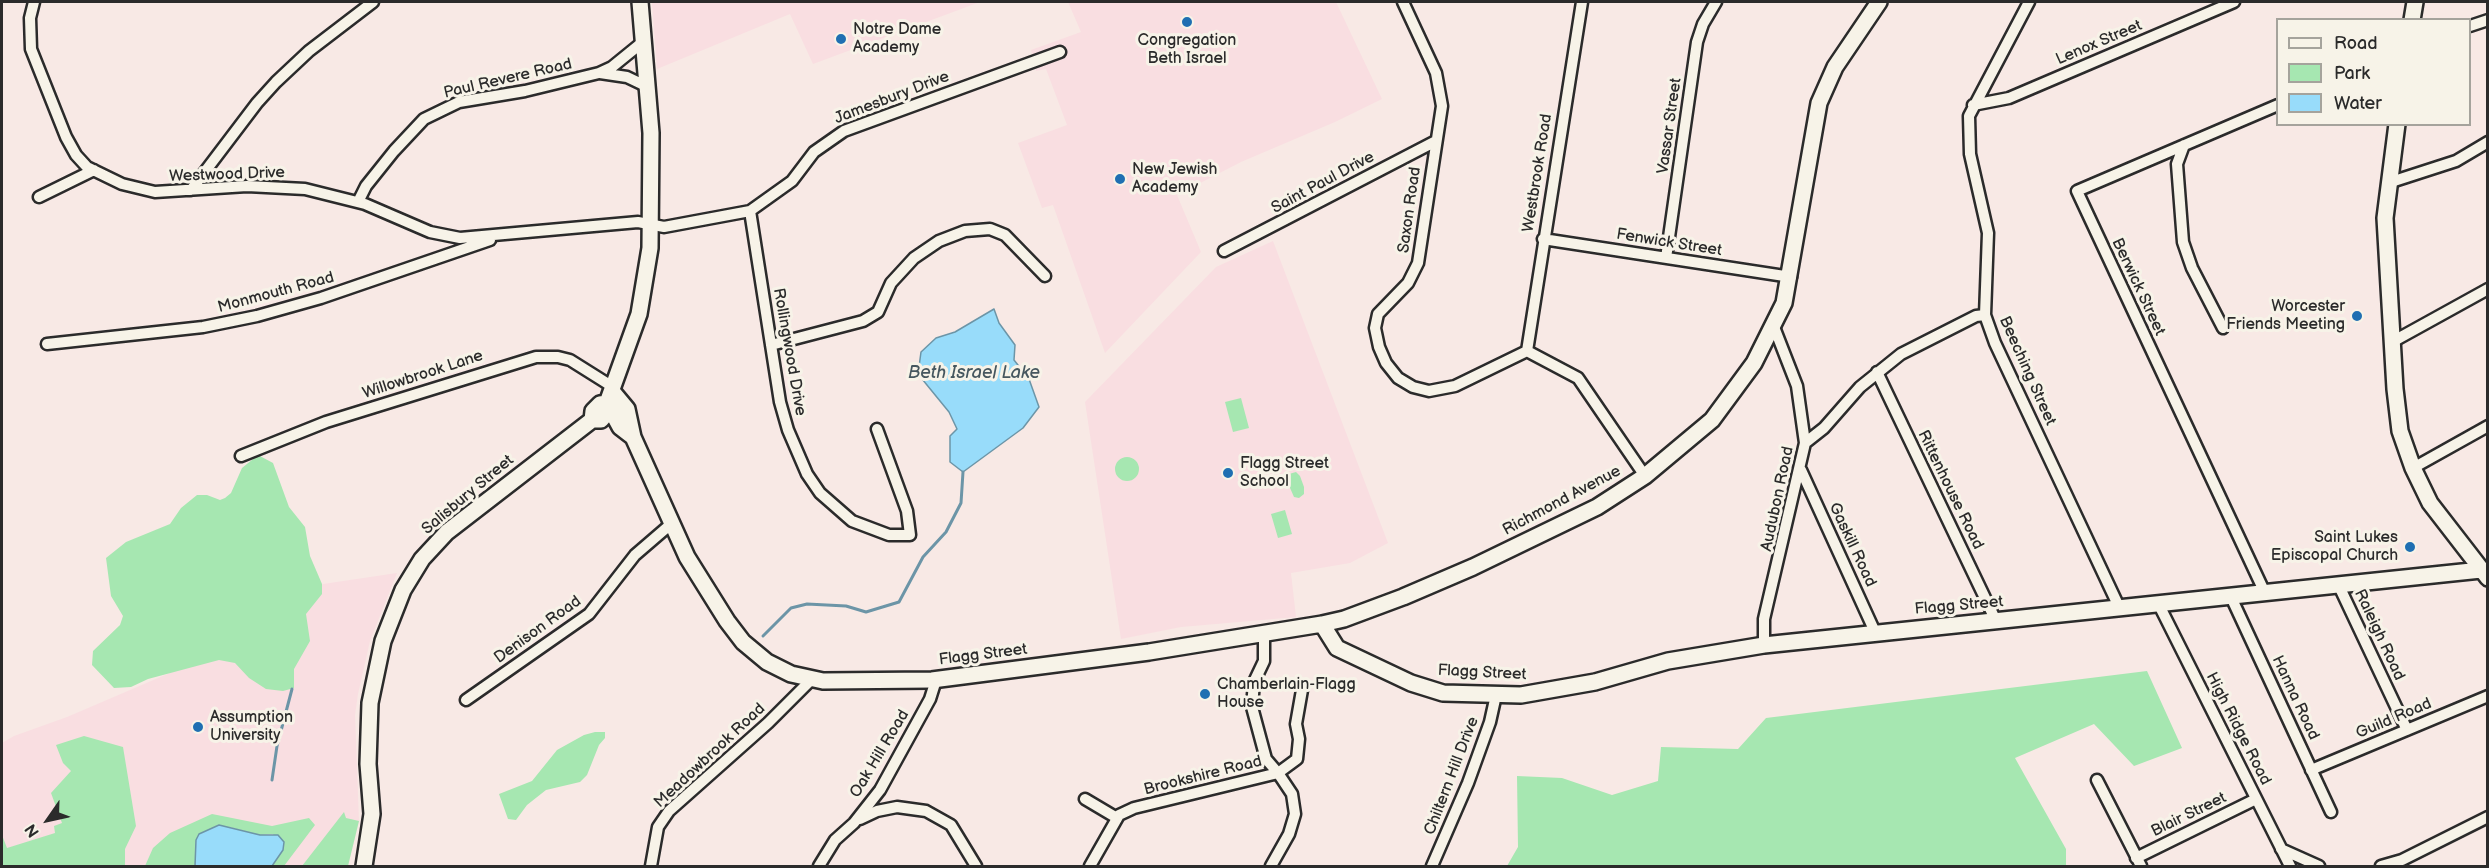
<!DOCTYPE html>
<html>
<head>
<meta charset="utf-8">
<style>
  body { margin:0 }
  #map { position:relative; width:2489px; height:868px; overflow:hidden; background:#f8e9e5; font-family:"Balsamiq Sans",sans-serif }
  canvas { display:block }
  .frame { position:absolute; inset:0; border:3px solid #2b2b2b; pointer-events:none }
  .legend { position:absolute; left:2276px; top:18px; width:195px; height:108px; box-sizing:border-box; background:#f7f3e8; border:2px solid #a5a39c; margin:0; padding:8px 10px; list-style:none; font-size:18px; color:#2b2b2b }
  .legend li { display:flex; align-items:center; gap:12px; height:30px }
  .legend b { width:30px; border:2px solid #a5a39c }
  .north { position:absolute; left:18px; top:790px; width:60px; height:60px; -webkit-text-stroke:4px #f7f3e8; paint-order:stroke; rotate:236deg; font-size:16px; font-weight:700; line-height:24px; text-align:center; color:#2b2b2b }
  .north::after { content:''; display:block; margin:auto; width:21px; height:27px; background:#2b2b2b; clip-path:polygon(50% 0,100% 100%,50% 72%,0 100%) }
</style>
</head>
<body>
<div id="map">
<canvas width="2489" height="868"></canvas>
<div class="frame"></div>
<ul class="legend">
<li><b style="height:8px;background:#f7f3e8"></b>Road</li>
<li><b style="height:16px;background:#a6e7b1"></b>Park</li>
<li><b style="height:16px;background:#98dcfa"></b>Water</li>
</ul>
<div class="north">N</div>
</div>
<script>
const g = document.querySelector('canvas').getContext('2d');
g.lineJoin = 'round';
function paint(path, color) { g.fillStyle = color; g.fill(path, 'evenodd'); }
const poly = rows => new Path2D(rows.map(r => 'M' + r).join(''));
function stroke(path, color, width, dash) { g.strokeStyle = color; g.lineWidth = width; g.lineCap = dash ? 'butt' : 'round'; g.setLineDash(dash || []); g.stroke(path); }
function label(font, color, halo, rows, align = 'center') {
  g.font = font + ' "Balsamiq Sans",sans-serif'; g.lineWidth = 6; g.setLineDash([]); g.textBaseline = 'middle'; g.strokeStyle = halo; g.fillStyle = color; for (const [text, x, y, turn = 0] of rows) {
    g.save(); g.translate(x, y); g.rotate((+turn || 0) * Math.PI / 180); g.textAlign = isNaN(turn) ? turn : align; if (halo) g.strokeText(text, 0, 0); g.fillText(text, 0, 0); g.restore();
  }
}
paint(poly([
  [652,2,980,2,813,64,790,14,657,69],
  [1068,2,1336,2,1382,99,1335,122,1241,162,1177,195,1201,252,1105,353,1053,205,1042,208,1018,143,1067,125,1046,69,1036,71,1031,50,1081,32],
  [1273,241,1388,543,1350,563,1291,573,1296,617,1181,627,1121,639,1085,402,1216,267],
  [397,573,370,641,358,694,355,715,359,821,348,866,2,866,2,743,14,736,67,717,200,660,323,584]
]), '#f9dee1');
paint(poly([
  [1241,398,1249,428,1233,432,1225,402],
  [258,455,273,463,289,507,305,527,310,556,322,584,322,594,306,614,310,641,294,669,294,688,283,691,266,689,249,678,235,663,219,660,148,679,131,687,114,688,92,665,93,651,120,625,123,616,111,596,106,558,126,542,170,524,181,508,197,495,207,495,220,500,225,498,231,493,242,468],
  '1115 469a12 12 0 1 1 24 0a12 12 0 1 1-24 0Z',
  [1296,472,1300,476,1304,487,1304,494,1299,498,1294,497,1287,481,1289,474],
  [1285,510,1292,534,1278,538,1271,514],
  [2147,671,2182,748,2134,766,2094,724,2015,758,2066,849,2066,866,1507,866,1518,847,1517,776,1562,778,1612,795,1658,781,1661,747,1738,749,1766,718],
  [595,732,605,732,605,738,599,745,587,775,580,782,546,790,527,805,516,820,508,819,499,794,532,781,557,750,584,735],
  [84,736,123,747,136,826,125,849,125,866,2,866,2,835,7,848,55,833,54,826,62,823,51,793,71,771,63,763,56,745],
  [344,812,346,818,359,821,348,866,302,866],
  [212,814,272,826,309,818,315,825,284,866,272,866,283,850,273,834,260,835,229,827,196,840,195,866,145,866,153,848,170,833]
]), '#a6e7b1');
const water = poly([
  [994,309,999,323,1015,345,1014,360,1029,379,1039,407,1023,428,963,472,950,462,950,436,957,429,949,412,918,374,921,352,936,338,955,332,994,309],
  [219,825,260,835,278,835,284,842,283,850,272,866,195,866,196,840,199,834,219,825]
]);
paint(water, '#98dcfa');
stroke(water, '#6c95a7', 1.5);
stroke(poly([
  [763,636,791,608,807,604,846,606,866,612,899,602,923,557,946,532,961,503,963,472],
  [272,780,277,746,292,689]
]), '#6c95a7', 3);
const street = poly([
  [34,2,30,18,31,49,66,137,76,155,87,167,122,184,155,192,247,186,305,189,365,204,430,232,460,238,638,222,664,227,750,211,792,181,814,152,844,131,1060,52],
  [1403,2,1436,73,1442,106,1418,263,1408,283,1378,314,1375,328,1379,347,1386,363,1398,378,1413,387,1429,391,1455,386,1527,351],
  [2029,2,1969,116,1970,154,1988,233,1985,315,1995,343,2120,609],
  [2470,26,2488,20],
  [600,73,627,77,648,87],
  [1973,105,2009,98,2234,2],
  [2184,145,2177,164,2183,242,2192,268,2223,328],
  [2388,183,2456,161,2488,142],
  [191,190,257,103,276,82,309,51,373,2],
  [39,197,94,170],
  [358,202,366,186,394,151,424,119,459,102,525,91,599,73,612,67,644,41],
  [750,211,780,402,788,430,807,474,820,493,852,521,889,535,910,535,907,511,877,429],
  [1543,239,1791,277],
  [1224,251,1436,141],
  [1666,258,1697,42,1703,24,1716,2],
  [2392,342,2488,289],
  [47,344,203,327,257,316,321,298,490,240],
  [771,345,863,321,878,312,891,283,914,258,939,241,965,231,990,229,1005,235,1045,276],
  [1527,351,1582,2],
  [1527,351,1578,378,1645,476],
  [1877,372,1996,621],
  [1805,443,1824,428,1860,387,1901,354,1976,316,1985,315],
  [241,456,326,422,536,357,558,357,570,360,613,387],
  [2413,468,2488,426],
  [1801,470,1875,632],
  [2339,586,2407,730],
  [2265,593,2077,191,2278,105],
  [2231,597,2331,812],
  [2159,605,2290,866],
  [1764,645,1764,619,1805,443,1797,386,1774,327],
  [466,700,589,614,635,555,671,524],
  [2311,770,2488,696],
  [2097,780,2141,866],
  [1085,799,1117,818],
  [860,819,877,811,897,807,926,811,951,825,976,866],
  [2281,849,2319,866],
  [2136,858,2256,799],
  [651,866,658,827,669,811,768,723,812,679],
  [819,866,835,840,854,823,880,790,930,699,936,680],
  [1090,866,1119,815,1134,808,1278,773,1266,759,1252,707,1254,682,1264,661,1264,633],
  [1271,866,1289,834,1295,814,1292,794,1278,773,1297,759,1299,739,1296,724,1302,690],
  [1432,866,1468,783,1490,722,1496,695],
  [2381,866,2402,860,2488,817]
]);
const secondary = poly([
  [2412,20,2415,2],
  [2397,124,2385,218,2395,389,2400,431,2413,468,2430,503,2488,578],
  [612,391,627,409,633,437,687,557,727,621,743,642,767,662,791,674,823,681,932,680,1149,652,1322,624,1337,648,1411,683,1443,693,1521,695,1595,682,1668,661,1764,645,2481,570],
  [633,437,620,427,607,403,639,314,650,248,651,133,640,2],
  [1322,624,1344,619,1403,597,1473,567,1597,507,1645,476,1712,420,1754,363,1784,303,1819,103,1835,67,1879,2],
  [364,866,372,814,368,764,370,703,383,641,403,590,422,559,447,532,592,420,601,420,608,412,607,403,600,404,593,411,592,420]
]);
stroke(street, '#2b2b2b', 15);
stroke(secondary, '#2b2b2b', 20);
stroke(street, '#f7f3e8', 10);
stroke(secondary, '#f7f3e8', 15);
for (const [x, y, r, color] of [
  [1187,22,6,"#1f6fb2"],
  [841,39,6,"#1f6fb2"],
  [1120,179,6,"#1f6fb2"],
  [2357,316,6,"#1f6fb2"],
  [1228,473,6,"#1f6fb2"],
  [2410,547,6,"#1f6fb2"],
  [1205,694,6,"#1f6fb2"],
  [198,727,6,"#1f6fb2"]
]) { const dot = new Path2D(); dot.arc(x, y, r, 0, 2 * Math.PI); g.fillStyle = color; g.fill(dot); stroke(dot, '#f7f3e8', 2); }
label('16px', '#2b2b2b', '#f7f3e8', [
  ["Notre Dame",853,30],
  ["Academy",853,48],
  ["Congregation",1187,41,"center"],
  ["Beth Israel",1187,59,"center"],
  ["New Jewish",1132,170],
  ["Academy",1132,188],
  ["Worcester",2345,307,"right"],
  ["Friends Meeting",2345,325,"right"],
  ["Flagg Street",1240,464],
  ["School",1240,482],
  ["Saint Lukes",2398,538,"right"],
  ["Episcopal Church",2398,556,"right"],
  ["Chamberlain-Flagg",1217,685],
  ["House",1217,703],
  ["Assumption",210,718],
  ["University",210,736]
], 'left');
label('16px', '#2b2b2b', '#f7f3e8', [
  ["Lenox Street",2099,43,-23],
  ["Paul Revere Road",508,79,-13],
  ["Jamesbury Drive",892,98,-21],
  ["Vassar Street",1670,126,-82],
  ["Westbrook Road",1538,173,-81],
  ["Westwood Drive",227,175,-2],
  ["Saint Paul Drive",1323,183,-28],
  ["Saxon Road",1410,210,-82],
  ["Fenwick Street",1669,243,9],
  ["Berwick Street",2138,287,65],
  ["Monmouth Road",276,293,-15],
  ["Rollingwood Drive",789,352,80],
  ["Beeching Street",2027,371,66],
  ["Willowbrook Lane",423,375,-18],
  ["Rittenhouse Road",1950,490,64],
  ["Salisbury Street",468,495,-40],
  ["Audubon Road",1778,499,-78],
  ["Richmond Avenue",1562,501,-28],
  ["Gaskill Road",1852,545,65],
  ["Flagg Street",1959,606,-5],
  ["Denison Road",538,630,-36],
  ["Raleigh Road",2379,635,65],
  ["Flagg Street",983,655,-7],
  ["Flagg Street",1482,673,3],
  ["Hanna Road",2295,698,65],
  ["Guild Road",2394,719,-23],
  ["High Ridge Road",2238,729,63],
  ["Oak Hill Road",880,754,-59],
  ["Meadowbrook Road",710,756,-43],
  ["Brookshire Road",1203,776,-14],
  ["Chiltern Hill Drive",1452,776,-69],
  ["Blair Street",2189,815,-26]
]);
label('italic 18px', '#46575f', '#f7f3e8', [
  ["Beth Israel Lake",974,373]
]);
</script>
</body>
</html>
